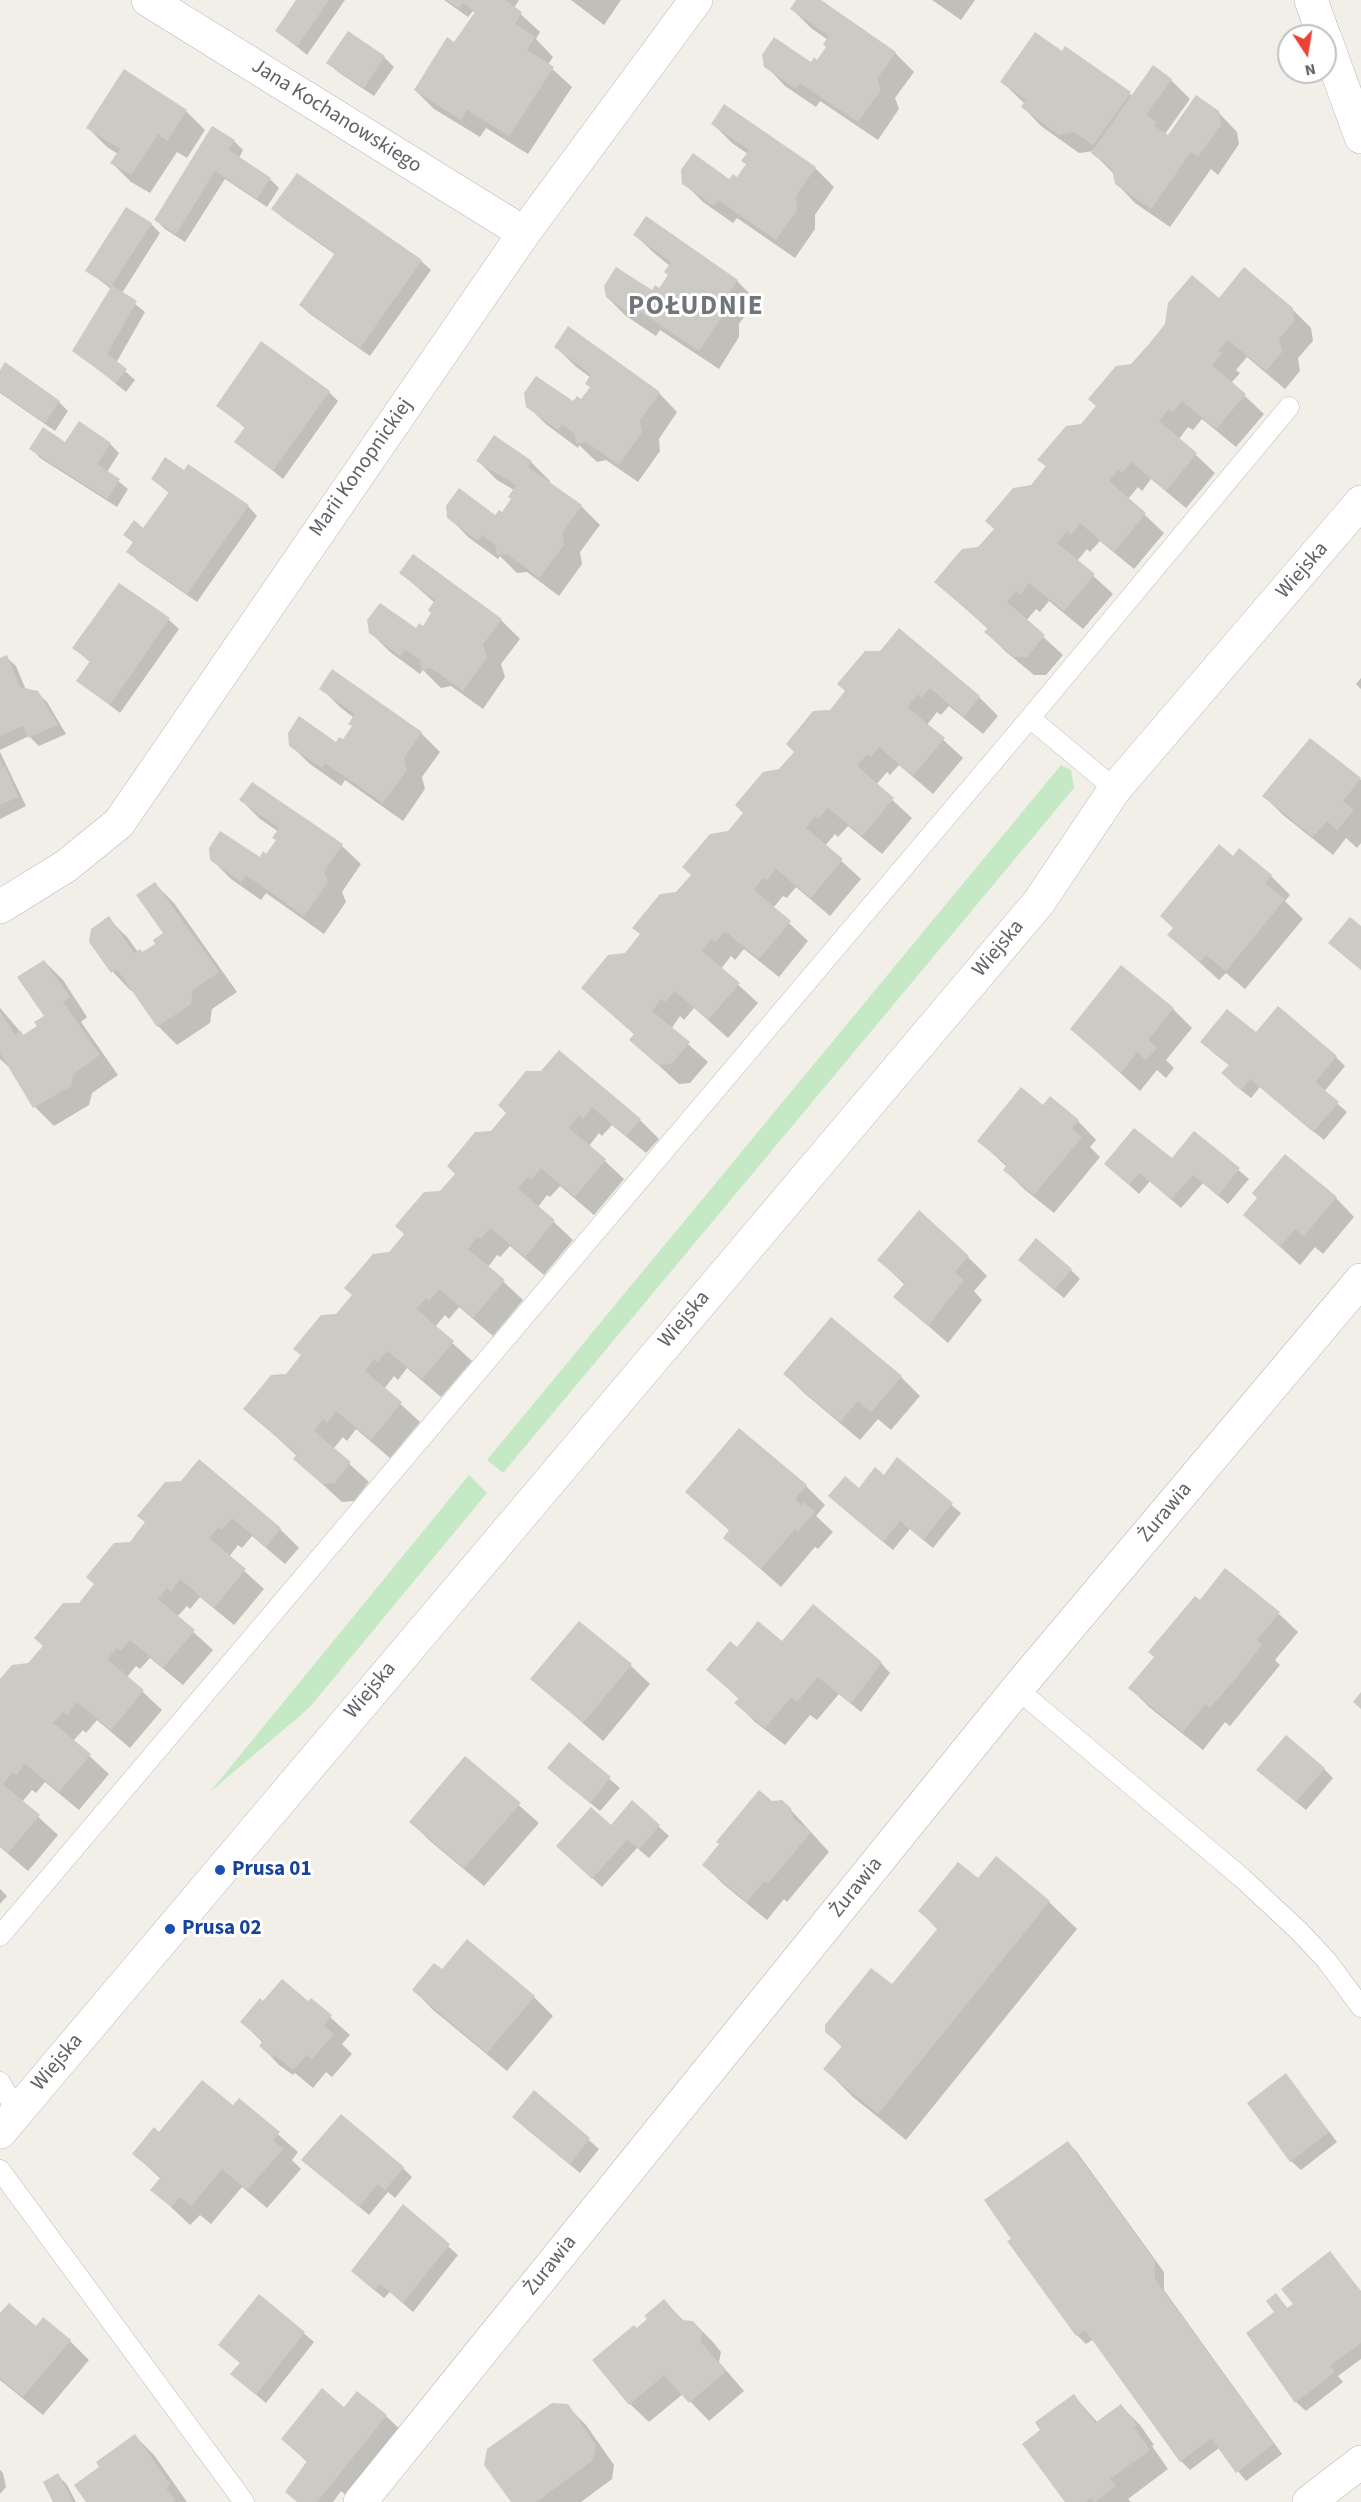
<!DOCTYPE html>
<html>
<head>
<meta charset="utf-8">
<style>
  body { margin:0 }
  #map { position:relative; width:1361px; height:2502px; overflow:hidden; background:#f1efe8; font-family:"Source Sans 3",sans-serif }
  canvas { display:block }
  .north { position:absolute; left:1277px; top:24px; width:60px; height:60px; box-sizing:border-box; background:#fff; border:2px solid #bfc1c3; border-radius:50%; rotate:168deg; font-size:16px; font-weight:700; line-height:24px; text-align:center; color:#5f6368 }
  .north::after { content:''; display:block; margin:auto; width:21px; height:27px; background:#ea4335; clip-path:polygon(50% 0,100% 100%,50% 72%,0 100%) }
</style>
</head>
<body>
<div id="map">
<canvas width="1361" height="2502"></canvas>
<div class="north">N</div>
</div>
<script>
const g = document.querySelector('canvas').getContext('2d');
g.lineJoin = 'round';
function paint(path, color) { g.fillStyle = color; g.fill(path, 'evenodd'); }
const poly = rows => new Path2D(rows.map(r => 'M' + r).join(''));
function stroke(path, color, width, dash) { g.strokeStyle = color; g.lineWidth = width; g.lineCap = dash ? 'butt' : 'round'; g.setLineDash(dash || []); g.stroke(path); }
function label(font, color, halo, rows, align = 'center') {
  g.font = font + ' "Source Sans 3",sans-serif'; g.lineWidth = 6; g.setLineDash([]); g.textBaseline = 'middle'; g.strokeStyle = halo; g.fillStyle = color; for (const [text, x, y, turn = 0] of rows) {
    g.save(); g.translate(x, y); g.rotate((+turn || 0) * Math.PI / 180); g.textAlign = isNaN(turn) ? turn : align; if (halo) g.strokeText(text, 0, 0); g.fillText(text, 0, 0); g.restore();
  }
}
paint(poly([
  [1061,765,1071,770,1074,788,503,1473,487,1460],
  [469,1475,487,1493,309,1708,210,1792]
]), '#c5e8c5');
paint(poly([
  [298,0,345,0,307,55,277,30],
  [444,0,519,0,514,8,540,32,536,39,553,57,548,65,572,87,528,154,486,128,480,137,434,109,415,90,455,44,475,13,473,11,468,17],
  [571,0,621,0,604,25],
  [798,0,818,0,895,53,914,72,895,98,899,109,878,140,820,101,816,107,785,86,766,66,811,64,818,62,828,48,828,40,811,28,792,9],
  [932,0,975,0,961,20],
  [348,33,384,57,394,67,374,96,338,72,328,63],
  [1062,53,1133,96,1171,80,1190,99,1165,134,1168,137,1218,112,1237,132,1239,144,1218,175,1211,169,1170,227,1135,203,1116,183,1114,174,1093,153,1095,151,1079,153,1041,126,1023,107,1025,104,1002,82],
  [186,111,205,130,187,158,177,152,150,193,131,182,112,163,118,154,107,147,88,128],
  [713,124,815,168,834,187,815,215,815,229,795,258,737,218,733,223,703,202,684,183,737,179,747,165,748,154,732,143],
  [234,141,243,150,239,158,270,179,279,188,267,207,225,179,185,242,165,229,156,220],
  [297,175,421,261,431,270,370,356,310,314,300,305,336,255,283,218,273,209],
  [151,224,160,233,122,293,145,312,116,363,135,380,126,392,74,350,111,289,87,270],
  [635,235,737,281,756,300,739,324,739,337,719,369,660,330,656,336,626,316,607,297,659,290,669,276,670,266,654,253],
  [1219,300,1292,309,1311,328,1313,341,1298,358,1300,371,1285,389,1247,357,1236,370,1240,373,1231,383,1264,414,1236,447,1202,419,1193,430,1188,427,1179,439,1215,473,1186,508,1151,479,1142,491,1138,487,1128,499,1164,533,1134,569,1100,541,1090,552,1087,549,1077,561,1113,594,1083,629,1049,601,1040,612,1036,609,1026,621,1063,655,1046,675,1034,675,1005,651,986,632,988,629,936,582,979,548,1047,467,1039,460,1082,425,1132,366],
  [556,347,659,393,677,412,659,439,660,451,638,482,606,460,597,462,579,445,578,448,547,425,527,406,582,401,591,388,587,384,591,378,575,366],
  [0,372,59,402,68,411,55,431,0,393],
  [329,392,338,401,283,479,236,441,245,428,218,405],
  [66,444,110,444,119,453,107,472,128,489,117,507,40,458,31,448],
  [478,461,531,462,550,481,549,483,581,506,600,525,580,552,582,564,559,596,527,572,517,573,500,556,498,559,468,537,449,517,495,517,503,514,513,500,514,490,497,480],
  [184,472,248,506,257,516,197,602,138,561,128,551,134,543,125,535,144,530,169,493,152,479],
  [401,573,501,620,520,639,501,664,505,677,483,709,451,686,441,688,423,670,420,674,390,652,370,632,416,630,423,628,433,613,435,603],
  [119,585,169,620,179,629,120,713,78,681,91,663,74,648],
  [865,653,979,697,998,716,983,734,949,706,941,715,937,712,927,725,963,758,933,794,899,765,890,775,887,772,876,785,912,818,882,854,848,826,838,837,835,834,825,846,861,879,830,916,796,887,787,898,783,896,773,908,808,941,779,977,744,949,735,960,731,956,721,969,758,1003,728,1038,694,1008,684,1020,680,1016,671,1029,708,1062,690,1083,679,1084,631,1040,635,1035,583,988,626,954,729,833,846,692],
  [6,657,16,666,26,690,37,692,47,702,66,734,39,746,29,736,0,750,0,660],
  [1361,678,1361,689,1356,684],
  [321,688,421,733,440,752,422,777,425,789,403,821,345,780,341,786,310,764,290,745,336,744,343,741,354,727,354,718,340,707],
  [1310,740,1361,780,1361,843,1357,848,1346,838,1333,855,1283,815,1264,796],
  [0,752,26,806,0,819],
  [241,800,342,846,361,864,342,892,346,902,324,934,266,893,261,900,231,879,211,859,260,859,267,856,277,841,279,832,260,819],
  [1233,858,1271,876,1290,895,1285,901,1303,919,1245,989,1226,973,1219,980,1169,935],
  [155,884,174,903,237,992,212,1009,210,1023,177,1045,158,1026,133,990,131,991,113,972,90,941,108,918,127,937,138,952,142,954,157,944,165,933],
  [44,961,63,980,87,1017,81,1022,118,1075,92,1093,89,1105,54,1126,35,1107,11,1069,0,1059,0,1008,24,1036,39,1027,46,1016],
  [1121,967,1173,1009,1192,1028,1166,1060,1174,1068,1166,1078,1157,1070,1140,1091,1072,1029],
  [1211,1051,1336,1057,1345,1066,1324,1092,1347,1112,1324,1140,1260,1087,1251,1098,1232,1083,1230,1066],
  [527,1073,640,1120,659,1139,646,1153,612,1125,602,1136,599,1133,589,1146,624,1179,594,1215,560,1186,550,1197,547,1195,538,1207,573,1240,544,1275,510,1246,500,1257,497,1255,488,1267,523,1300,493,1336,459,1307,449,1319,445,1315,435,1327,472,1361,441,1397,407,1368,398,1380,394,1376,384,1389,420,1422,390,1458,356,1429,347,1441,343,1437,333,1449,369,1482,354,1501,342,1502,295,1459,297,1456,245,1408,287,1375,508,1113],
  [1043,1108,1078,1121,1096,1140,1090,1147,1100,1157,1054,1213,1024,1189,1005,1170,1007,1167,979,1141],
  [1194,1133,1249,1179,1228,1204,1203,1183,1181,1208,1150,1181,1139,1194,1106,1164,1172,1160],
  [1259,1198,1336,1198,1354,1217,1323,1254,1315,1247,1300,1265,1245,1215],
  [968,1257,987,1276,974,1291,982,1300,948,1343,895,1297,905,1285,879,1260],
  [1029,1269,1071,1270,1080,1279,1064,1298],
  [785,1374,901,1377,920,1396,891,1430,878,1419,860,1440,804,1393],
  [898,1460,961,1513,933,1548,910,1529,893,1550,839,1505,859,1490,884,1477],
  [166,1483,280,1529,299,1548,285,1564,252,1536,242,1548,238,1545,229,1557,264,1589,234,1625,200,1597,190,1609,187,1606,177,1617,213,1650,183,1685,150,1658,140,1669,136,1666,127,1677,162,1710,130,1748,97,1720,86,1733,83,1730,73,1741,109,1774,79,1810,45,1782,36,1793,32,1790,22,1802,58,1835,28,1871,0,1847,0,1682,29,1665,130,1543,146,1523,139,1516],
  [806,1486,825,1505,816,1516,833,1532,818,1549,815,1547,781,1587,725,1538,730,1531,687,1492],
  [1279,1614,1298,1632,1275,1660,1280,1665,1230,1726,1225,1722,1203,1750,1149,1707,1130,1688],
  [579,1623,631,1666,650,1684,603,1741,532,1678],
  [782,1643,881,1663,890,1673,861,1712,839,1694,817,1720,810,1715,785,1745,755,1722,736,1703,739,1699,708,1670,737,1649],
  [569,1744,620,1788,600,1811,558,1777],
  [465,1758,539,1823,484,1886,430,1841,411,1822],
  [1324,1769,1333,1778,1306,1810,1268,1779],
  [632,1802,669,1836,649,1858,637,1848,602,1887,567,1855,611,1827],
  [772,1802,790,1809,829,1852,787,1902,784,1899,767,1920,723,1884,704,1865],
  [996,1858,1049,1902,1077,1929,906,2140,853,2097,825,2069,843,2048,827,2032,892,1987,938,1930,920,1911,978,1880],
  [0,1889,7,1896,0,1904],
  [442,1971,534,1997,553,2016,507,2071,432,2009,414,1990],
  [311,2000,350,2035,342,2044,352,2054,332,2077,326,2072,313,2088,295,2073,293,2075,279,2065,261,2046,263,2043,242,2022,263,2003,308,2003],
  [1286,2075,1337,2142,1301,2170,1291,2161],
  [534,2092,599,2149,580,2173,523,2126],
  [239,2100,298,2152,292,2160,301,2169,267,2208,242,2187,211,2224,200,2215,190,2225,152,2189,161,2179,134,2154,233,2107],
  [1068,2143,1077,2152,1164,2272,1164,2290,1282,2454,1246,2481,1219,2448,1190,2470,1181,2461,1094,2339,1086,2344,1077,2335,1014,2239],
  [303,2160,403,2168,412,2177,395,2198,388,2192,369,2215],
  [403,2207,458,2255,413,2312,390,2292,384,2298,362,2280],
  [1330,2253,1361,2291,1361,2359,1338,2376,1343,2382,1306,2411,1296,2402,1276,2312,1276,2295,1288,2309,1295,2304],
  [259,2296,314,2342,266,2403,242,2383,241,2364,220,2345],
  [664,2301,684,2321,693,2322,712,2341,721,2352,719,2362,744,2391,709,2421,683,2394,649,2422,630,2404,637,2330],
  [0,2316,70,2341,89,2360,43,2415,0,2380],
  [1074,2396,1098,2423,1121,2406,1140,2425,1154,2445,1152,2446,1168,2469,1128,2499,1131,2502,1067,2502,1042,2430],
  [567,2406,586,2425,614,2465,612,2479,581,2502,512,2502],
  [345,2409,386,2416,405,2434,352,2500,341,2491,333,2502,297,2502,308,2463,283,2439],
  [135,2436,154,2455,187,2502,88,2502,101,2468],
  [0,2470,3,2473,6,2487,0,2494],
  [58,2475,67,2485,76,2502,55,2502]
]), '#0003');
paint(poly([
  [296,0,329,0,297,47,275,31],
  [446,0,505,0,522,12,515,24,535,37,527,50,554,67,509,136,467,110,461,120,414,90,447,37,454,42,475,12,463,3,459,8],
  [796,0,821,0,896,52,877,79,881,90,858,122,800,83,796,89,764,67,762,55,774,37,811,62,814,57,817,60,826,47,823,44,829,36,790,9],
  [348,31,385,56,364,88,326,63],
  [1035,32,1062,51,1065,46,1131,92,1093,145,1074,132,1059,135,1021,107,1026,100,1000,82],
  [1153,65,1172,79,1146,115,1157,123,1154,126,1168,135,1196,95,1219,111,1221,125,1198,157,1191,152,1151,209,1115,184,1112,169,1091,153],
  [124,69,187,110,167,141,158,134,131,175,110,163,120,149,86,128],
  [724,104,816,167,796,196,797,210,776,240,718,200,714,206,682,184,681,170,693,153,729,179,733,174,737,177,746,164,741,161,749,150,711,124],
  [212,126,235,140,229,150,271,178,257,199,215,171,176,234,154,220],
  [297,173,422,260,360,348,299,305,335,253,271,209],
  [126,207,152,223,112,285,137,301,107,354,127,369,116,383,72,351,111,287,85,271],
  [646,216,738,280,720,305,721,318,699,351,641,312,636,318,606,297,604,286,616,267,652,290,655,285,659,288,668,275,664,272,671,262,633,235],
  [1244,267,1293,308,1294,321,1279,339,1282,352,1266,371,1228,340,1218,351,1222,353,1212,365,1246,394,1216,429,1182,401,1173,412,1169,409,1159,421,1197,453,1166,491,1131,462,1122,473,1118,470,1109,481,1146,513,1114,552,1080,523,1071,535,1067,531,1057,543,1095,574,1064,611,1029,583,1020,595,1016,591,1007,602,1045,635,1027,657,1014,657,984,632,988,628,934,582,962,549,978,547,994,529,985,521,1013,488,1031,485,1046,466,1037,460,1066,426,1081,424,1096,406,1088,399,1116,366,1131,364,1149,344,1165,324,1168,303,1192,275,1219,298],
  [568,326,660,392,640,420,642,432,619,465,586,442,576,444,575,434,562,424,558,430,526,407,524,393,536,376,573,401,577,396,581,399,590,387,585,384,591,374,554,347],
  [261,341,330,391,273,471,234,442,245,427,216,406],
  [5,362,60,401,45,423,0,392,0,370],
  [79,421,111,443,97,464,120,479,107,499,29,449,43,427,65,442],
  [494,435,532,461,528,467,582,505,562,533,564,545,539,578,507,554,497,555,496,546,482,535,478,541,447,518,446,506,459,488,495,515,499,510,502,512,511,499,508,497,516,485,476,461],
  [165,457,184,470,188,464,249,505,187,594,126,552,133,542,123,535,134,520,143,528,169,492,151,479],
  [413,554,502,619,483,644,487,657,463,691,431,668,421,670,420,660,405,650,400,656,369,633,367,620,380,603,416,628,419,623,423,626,431,613,428,610,435,600,399,573],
  [119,583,170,618,110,705,76,681,90,661,72,648],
  [899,628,980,696,964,717,930,688,921,698,918,694,907,707,945,738,913,776,879,747,871,757,867,754,857,766,894,798,862,836,828,808,818,819,815,816,806,828,843,859,811,898,776,869,767,880,763,878,754,890,791,921,759,959,725,931,715,942,711,939,702,951,740,983,708,1020,675,991,665,1002,661,999,652,1011,690,1042,671,1064,658,1065,629,1040,634,1034,581,988,608,955,625,953,640,934,632,928,660,894,676,892,691,875,682,867,710,834,728,831,743,813,735,805,763,772,779,769,794,752,786,744,813,711,830,710,845,691,837,684,865,651,880,651],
  [7,655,20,687,38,691,58,725,28,738,23,726,0,736,0,658],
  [332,669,422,732,404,758,407,770,383,803,325,763,322,768,289,746,288,733,299,716,336,742,339,737,343,739,352,726,348,724,355,714,319,689],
  [1310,738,1361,778,1343,801,1354,810,1337,830,1327,821,1313,837,1262,796],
  [0,760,3,767,5,766,18,797,0,805],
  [252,782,343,844,324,872,328,882,304,916,246,875,241,882,210,860,209,848,220,831,260,857,263,851,266,854,276,840,272,838,279,828,239,800],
  [1219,844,1233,856,1239,848,1272,875,1265,883,1285,899,1226,971,1206,955,1200,962,1167,935,1173,928,1160,916],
  [155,882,219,972,193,990,191,1004,157,1027,117,969,111,973,89,942,91,929,109,916,134,953,140,949,142,952,155,944,153,940,163,933,136,895],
  [1350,917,1361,926,1361,970,1328,943],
  [44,960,70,997,63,1002,100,1055,73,1074,71,1086,33,1108,0,1053,0,1011,15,1035,21,1031,23,1035,37,1026,34,1022,44,1016,17,977],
  [1121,965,1174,1008,1148,1040,1157,1048,1146,1060,1137,1052,1121,1073,1070,1029],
  [1278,1006,1337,1056,1315,1082,1339,1102,1313,1132,1250,1079,1241,1090,1221,1073,1229,1065,1200,1042,1227,1009,1256,1032],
  [559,1050,641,1119,626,1136,592,1107,583,1119,579,1115,569,1128,606,1159,575,1197,541,1168,531,1180,527,1177,518,1189,555,1220,525,1257,490,1228,481,1239,477,1237,468,1249,505,1280,473,1318,439,1289,429,1301,426,1298,416,1309,454,1341,422,1379,387,1351,378,1362,374,1359,365,1371,402,1402,371,1440,336,1411,327,1423,323,1419,314,1431,351,1462,335,1483,322,1484,293,1459,297,1454,243,1409,271,1375,286,1374,301,1355,293,1349,321,1315,336,1314,352,1295,344,1288,373,1254,389,1252,404,1234,395,1226,424,1192,440,1191,455,1174,447,1166,475,1132,491,1131,506,1113,498,1105,526,1071,541,1071],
  [1021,1087,1043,1105,1050,1096,1079,1120,1072,1128,1082,1137,1034,1195,1003,1170,1007,1165,977,1141],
  [1134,1128,1172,1158,1194,1131,1240,1168,1218,1196,1193,1175,1171,1200,1140,1173,1129,1185,1104,1164],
  [1285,1154,1337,1197,1304,1236,1295,1229,1280,1247,1243,1215,1257,1198,1252,1193],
  [919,1210,969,1256,955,1272,964,1280,928,1326,893,1297,905,1283,877,1260],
  [1036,1238,1072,1269,1054,1290,1018,1260],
  [831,1317,902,1376,871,1412,858,1401,840,1422,783,1374],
  [739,1428,807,1485,795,1499,801,1505,803,1502,815,1512,798,1531,795,1529,761,1569,723,1538,729,1530,685,1492],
  [897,1457,953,1503,923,1540,900,1521,883,1542,828,1496,845,1476,859,1488,875,1467,884,1475],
  [199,1459,281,1528,266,1547,232,1518,222,1530,219,1527,209,1538,246,1569,214,1608,180,1579,171,1592,167,1588,158,1599,195,1630,163,1668,130,1640,121,1651,117,1648,107,1659,144,1690,111,1730,77,1702,67,1715,63,1712,53,1723,91,1754,59,1792,25,1764,16,1775,12,1773,3,1784,40,1815,8,1853,0,1846,0,1679,12,1665,28,1663,43,1646,34,1638,63,1603,79,1603,94,1584,86,1577,114,1543,130,1542,145,1522,137,1516,165,1482,181,1481],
  [1225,1568,1280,1612,1257,1640,1262,1645,1237,1677,1210,1708,1205,1704,1183,1732,1128,1688,1154,1657,1148,1652,1195,1596,1200,1600],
  [813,1604,882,1662,851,1704,818,1677,797,1702,791,1697,765,1728,734,1703,739,1698,706,1670,730,1641,737,1647,758,1621,782,1641],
  [579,1621,632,1664,583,1723,530,1679],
  [1361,1692,1361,1709,1353,1702],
  [1286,1735,1325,1768,1296,1802,1256,1770],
  [569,1742,611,1777,590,1803,547,1768],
  [465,1756,521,1803,464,1868,409,1822],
  [759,1790,772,1801,782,1800,791,1808,793,1818,811,1832,768,1884,764,1881,747,1902,702,1865,719,1844,716,1842],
  [632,1800,660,1825,639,1849,627,1840,592,1879,556,1846,591,1807,611,1825],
  [996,1856,1050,1901,878,2114,823,2069,842,2046,825,2032,825,2025,871,1968,892,1984,938,1928,918,1911,958,1862,978,1878],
  [467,1939,535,1996,487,2053,412,1990,434,1963,442,1969],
  [282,1979,308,2001,311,1998,332,2015,324,2025,334,2034,312,2059,307,2055,293,2070,275,2055,273,2058,259,2046,263,2041,240,2022,260,1998,263,2001],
  [1286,2073,1329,2132,1290,2162,1247,2103],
  [202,2080,233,2105,239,2098,280,2132,273,2140,283,2149,247,2190,222,2169,191,2206,180,2197,171,2207,150,2190,161,2177,132,2154,154,2127,159,2132],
  [534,2090,590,2138,570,2165,512,2117],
  [341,2114,404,2167,385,2190,378,2184,359,2207,301,2160],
  [1068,2141,1155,2261,1155,2279,1274,2444,1236,2473,1211,2438,1180,2462,1085,2330,1076,2336,1007,2241,1011,2239,984,2200],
  [403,2204,450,2244,403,2303,380,2284,374,2290,351,2271],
  [1330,2251,1361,2292,1361,2343,1330,2366,1335,2372,1295,2403,1246,2333,1274,2312,1266,2301,1276,2293,1287,2308,1293,2304,1281,2289],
  [259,2294,305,2332,256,2395,230,2374,240,2363,218,2345],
  [664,2299,682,2320,693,2321,702,2331,701,2342,726,2371,689,2403,664,2375,629,2405,592,2360,634,2325,637,2328,647,2319,644,2316],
  [9,2303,36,2326,43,2317,71,2340,23,2397,0,2378,0,2313],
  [322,2388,344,2407,357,2391,387,2415,317,2502,297,2502,285,2492,307,2461,281,2439],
  [1074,2394,1095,2423,1121,2404,1137,2425,1134,2427,1150,2450,1110,2479,1116,2486,1095,2502,1091,2498,1086,2502,1065,2502,1022,2444,1040,2430,1035,2422],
  [552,2403,568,2404,596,2445,593,2460,536,2502,511,2502,484,2465,487,2449],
  [135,2434,170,2484,166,2488,175,2500,173,2502,86,2502,74,2485,99,2467,96,2462],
  [58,2473,73,2502,53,2502,43,2482]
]), '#cccac5');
const service = poly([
  [1030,718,1115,789],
  [1017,1689,1241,1877,1299,1931,1327,1961,1361,2007],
  [0,1936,1030,718,1289,407],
  [0,2082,17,2112],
  [0,2170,244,2502]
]);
const minor = poly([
  [148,0,524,233],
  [0,907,66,866,119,823,524,233,696,0],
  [360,2502,1017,1689,1361,1280],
  [1309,2502,1361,2462]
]);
const tertiary = poly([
  [1311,0,1324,36],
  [1325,38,1361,137],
  [0,2132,1039,902,1115,789,1361,502]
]);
stroke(service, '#b5b8bc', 21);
stroke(minor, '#b5b8bc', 34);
stroke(tertiary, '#b5b8bc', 34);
stroke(service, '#fff', 20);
stroke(minor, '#fff', 33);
stroke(tertiary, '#fff', 33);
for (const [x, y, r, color] of [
  [220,1870,6,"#1a4fb4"],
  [170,1929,6,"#1a4fb4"]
]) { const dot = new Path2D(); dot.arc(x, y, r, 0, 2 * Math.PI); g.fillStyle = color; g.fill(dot); stroke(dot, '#fff', 2); }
label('21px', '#5f6368', '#fff', [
  ["Jana Kochanowskiego",336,117,32],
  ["Marii Konopnickiej",362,468,-55],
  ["Wiejska",1303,571,-49],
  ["Wiejska",999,949,-50],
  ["Wiejska",685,1320,-50],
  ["Żurawia",1166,1513,-50],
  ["Wiejska",371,1691,-50],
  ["Żurawia",857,1888,-51],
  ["Wiejska",58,2063,-50],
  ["Żurawia",551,2266,-51]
]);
label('bold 21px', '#164399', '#fff', [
  ["Prusa 01",232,1870],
  ["Prusa 02",182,1929]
], 'left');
g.letterSpacing = '1.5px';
label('bold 27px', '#70757a', '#fff', [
  ["POŁUDNIE",696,308]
]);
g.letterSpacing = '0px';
</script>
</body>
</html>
